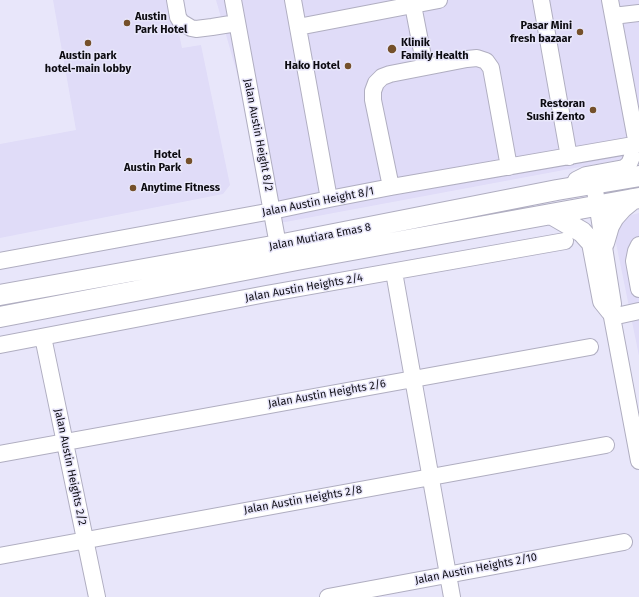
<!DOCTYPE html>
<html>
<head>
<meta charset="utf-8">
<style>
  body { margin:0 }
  canvas { display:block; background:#e8e6fa }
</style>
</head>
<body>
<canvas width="639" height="597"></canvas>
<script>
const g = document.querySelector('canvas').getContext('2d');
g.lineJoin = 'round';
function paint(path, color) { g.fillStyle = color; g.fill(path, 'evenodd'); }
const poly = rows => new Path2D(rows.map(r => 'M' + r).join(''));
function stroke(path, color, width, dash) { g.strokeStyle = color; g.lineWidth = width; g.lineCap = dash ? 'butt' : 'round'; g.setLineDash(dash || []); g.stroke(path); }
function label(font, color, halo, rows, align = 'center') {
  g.font = font + ' "Fira Sans",sans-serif'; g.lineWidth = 3; g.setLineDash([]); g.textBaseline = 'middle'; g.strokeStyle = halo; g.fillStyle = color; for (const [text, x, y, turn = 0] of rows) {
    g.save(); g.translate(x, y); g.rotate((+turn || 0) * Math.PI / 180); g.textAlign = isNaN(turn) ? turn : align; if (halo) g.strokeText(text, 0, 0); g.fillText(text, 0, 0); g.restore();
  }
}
paint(poly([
  [53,0,172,0,182,48,201,45,230,185,223,194,0,238,0,144,76,130],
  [216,0,639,0,639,156,280,223],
  [639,213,639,356,616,243,618,229,625,220,631,215]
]), '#e0dcf8');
const minor = poly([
  [175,0,178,17,181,22,191,28,196,29,212,27,237,23],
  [233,0,278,245,279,251,283,254],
  [293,0,329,199],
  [412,0,425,67],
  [541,0,569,157],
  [613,16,639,13],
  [298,27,439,0],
  [576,180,586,175,624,168,629,164,637,145,610,0],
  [594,184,613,304,611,311,612,317,639,461],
  [391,187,373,100,373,91,376,83,382,77,390,74,467,59,477,58,486,61,491,68,509,167],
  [639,245,636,251,634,261,639,289],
  [0,261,272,211,329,199,391,187,639,144],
  [394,272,452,597],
  [612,317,639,311],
  [43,337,97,597],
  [0,345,266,294,565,241],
  [0,454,590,347],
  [0,556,606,445],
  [328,597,624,542]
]);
const major = poly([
  [551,214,582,232,592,243,603,301,611,311],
  [604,243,609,226,614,217,622,208,633,199],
  [0,295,278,245,557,190,639,176],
  [0,317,297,260,639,198]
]);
stroke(minor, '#b0aec1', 18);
stroke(major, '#b0aec1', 22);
stroke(minor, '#fff', 16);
stroke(major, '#fff', 20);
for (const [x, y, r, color] of [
  [127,23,4,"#75502b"],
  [580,32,4,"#75502b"],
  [88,43,4,"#75502b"],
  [392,49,5,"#75502b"],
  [348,66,4,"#75502b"],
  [593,110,4,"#75502b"],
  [189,161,4,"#75502b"],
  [133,188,4,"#75502b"]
]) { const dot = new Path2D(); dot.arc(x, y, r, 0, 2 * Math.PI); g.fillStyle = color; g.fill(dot); stroke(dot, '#e8e6fa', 1.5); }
label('bold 11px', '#0c0b11', '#e8e6fa', [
  ["Austin",135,17,"left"],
  ["Park Hotel",135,30,"left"],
  ["Pasar Mini",572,26],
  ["fresh bazaar",572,39],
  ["Klinik",401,43,"left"],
  ["Family Health",401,56,"left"],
  ["Austin park",88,56,"center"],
  ["hotel-main lobby",88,69,"center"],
  ["Hako Hotel",340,66],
  ["Restoran",585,104],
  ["Sushi Zento",585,117],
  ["Hotel",181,155],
  ["Austin Park",181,168],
  ["Anytime Fitness",141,188,"left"]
], 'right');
label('11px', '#0c0b11', '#e8e6fa', [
  ["Jalan Austin Height 8/2",258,135,79],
  ["Jalan Austin Height 8/1",318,202,-11],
  ["Jalan Mutiara Emas 8",320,237,-11],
  ["Jalan Austin Heights 2/4",304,288,-10],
  ["Jalan Austin Heights 2/6",327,394,-10],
  ["Jalan Austin Heights 2/2",70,467,78],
  ["Jalan Austin Heights 2/8",303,500,-10],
  ["Jalan Austin Heights 2/10",476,569,-11]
]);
</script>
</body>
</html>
